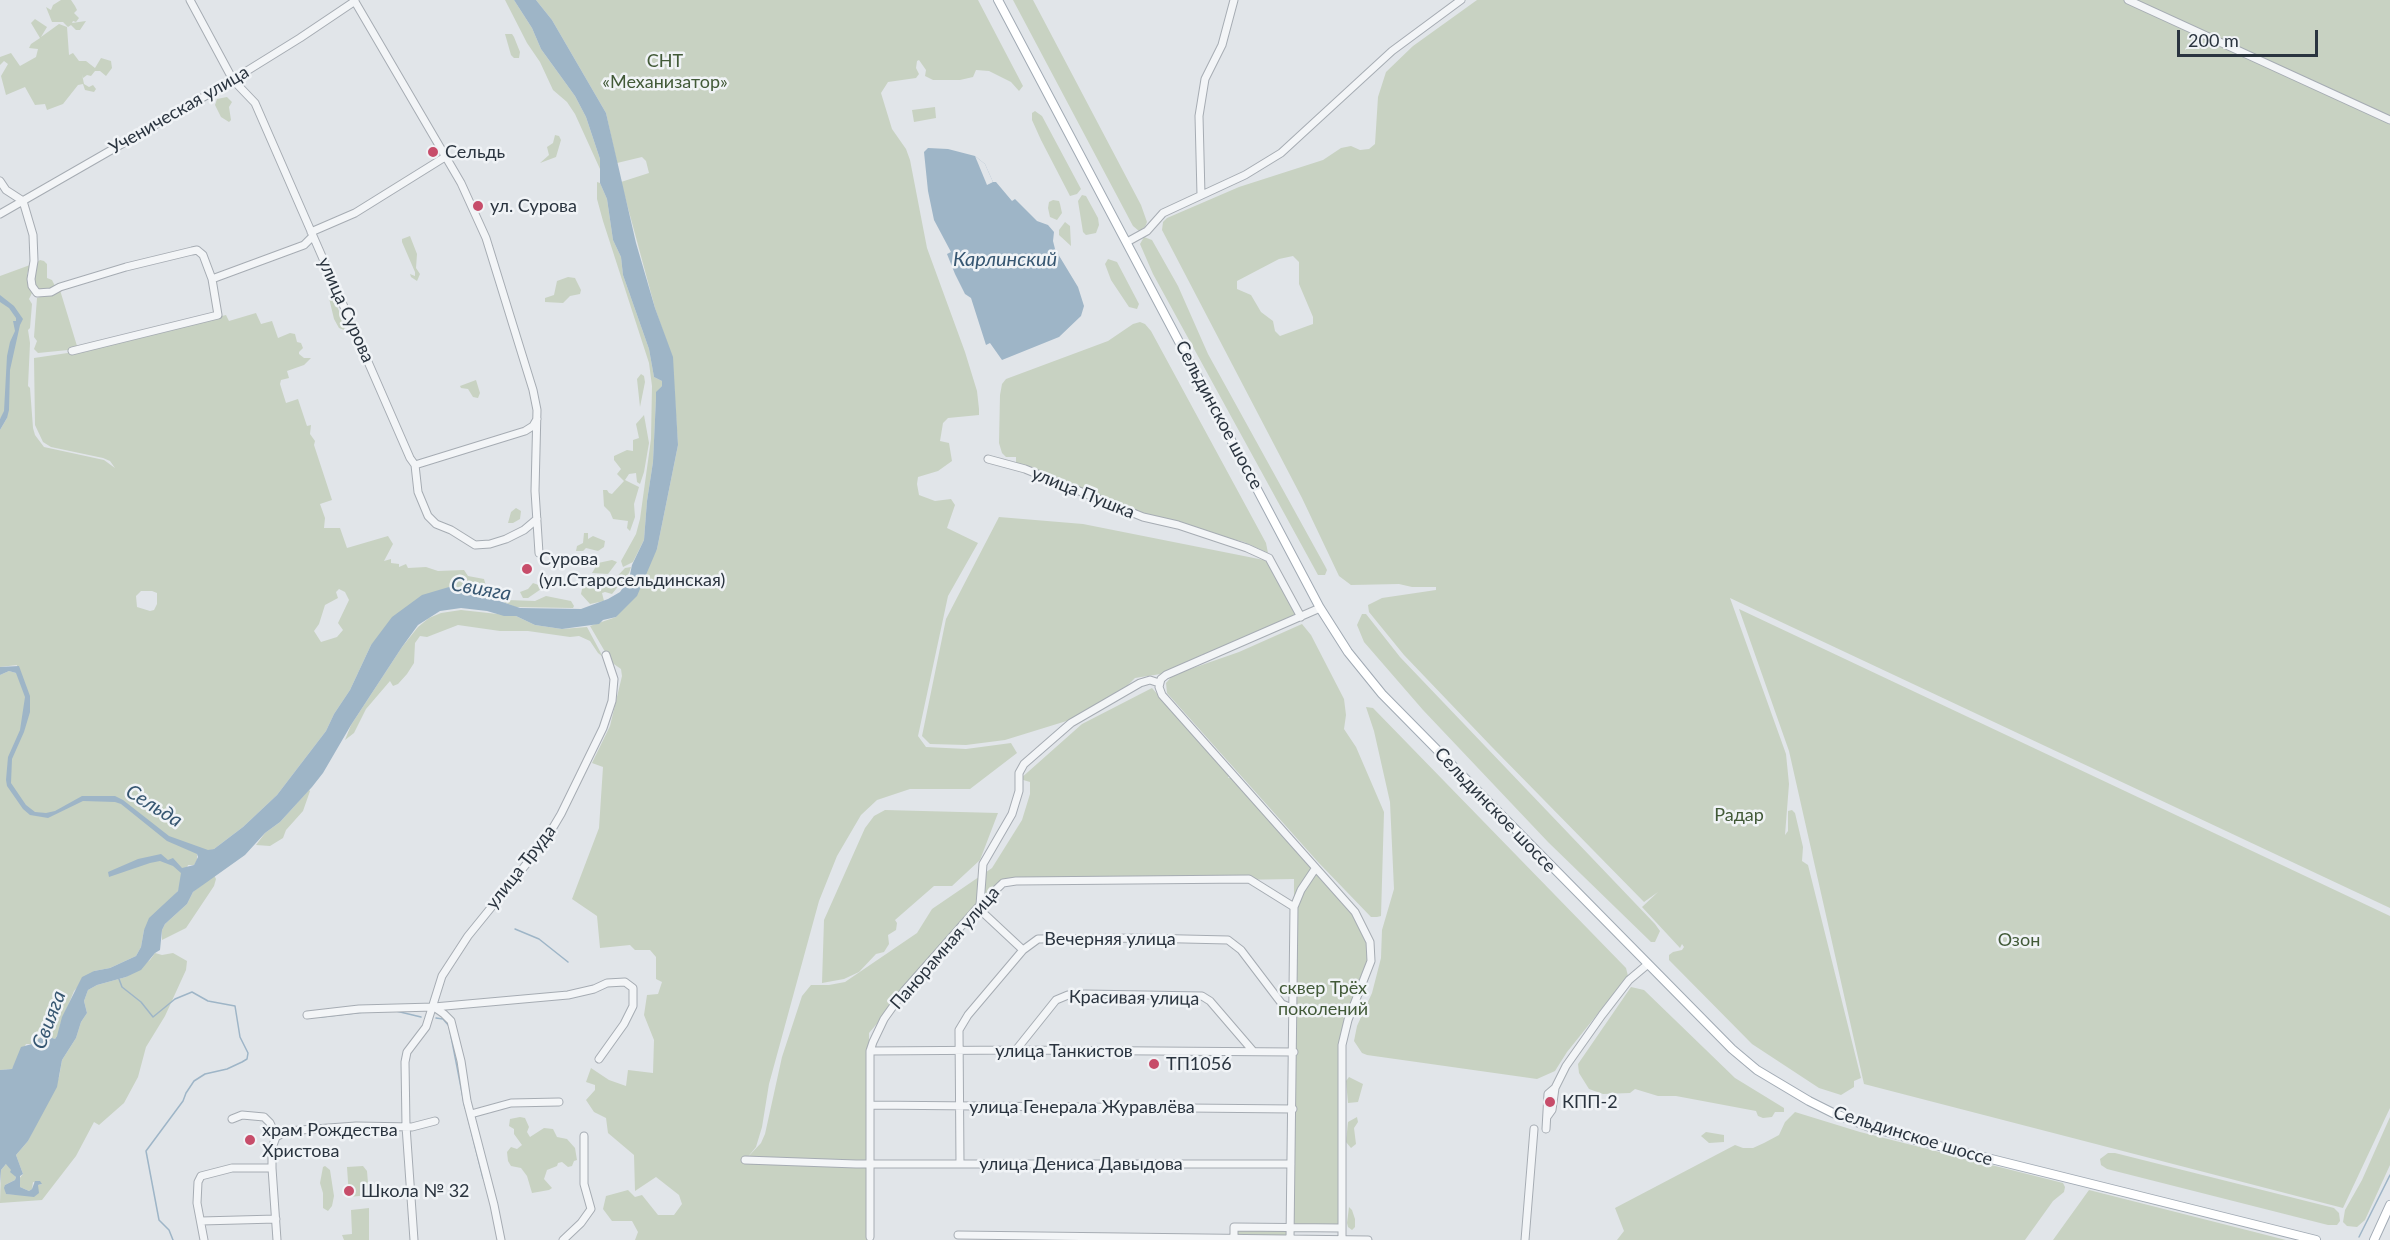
<!DOCTYPE html>
<html>
<head>
<meta charset="utf-8">
<style>
  body { margin:0 }
  #map { position:relative; width:2390px; height:1240px; overflow:hidden; background:#e1e5e9; font-family:Lato,sans-serif }
  canvas { display:block }
  .scale { position:absolute; left:2177px; top:30px; width:141px; height:27px; box-sizing:border-box; border:3px solid #2a343f; border-top:0; padding-left:8px; font-size:18px; line-height:21px; white-space:nowrap; color:#2a343f; -webkit-text-stroke:4px #f0f3f6; paint-order:stroke }
</style>
</head>
<body>
<div id="map">
<canvas width="2390" height="1240"></canvas>
<div class="scale">200 m</div>
</div>
<script>
const g = document.querySelector('canvas').getContext('2d');
g.lineJoin = 'round';
function paint(path, color) { g.fillStyle = color; g.fill(path, 'evenodd'); }
const poly = rows => new Path2D(rows.map(r => 'M' + r).join(''));
function stroke(path, color, width, dash) { g.strokeStyle = color; g.lineWidth = width; g.lineCap = dash ? 'butt' : 'round'; g.setLineDash(dash || []); g.stroke(path); }
function label(font, color, halo, rows, align = 'center') {
  g.font = font + ' Lato,sans-serif'; g.lineWidth = 5; g.setLineDash([]); g.textBaseline = 'middle'; g.strokeStyle = halo; g.fillStyle = color; for (const [text, x, y, turn = 0] of rows) {
    g.save(); g.translate(x, y); g.rotate((+turn || 0) * Math.PI / 180); g.textAlign = isNaN(turn) ? turn : align; if (halo) g.strokeText(text, 0, 0); g.fillText(text, 0, 0); g.restore();
  }
}
paint(poly([
  [61,0,71,0,75,6,77,10,74,13,79,18,76,22,73,21,72,23,86,21,80,30,76,30,71,25,68,27,63,22,52,22,46,7,51,10,53,5],
  [505,0,514,0,532,28,541,49,575,96,586,117,600,159,600,169,575,114,567,102,553,90,540,62,527,43],
  [536,0,978,0,1023,86,1019,91,1011,82,989,71,976,70,973,77,960,80,933,80,925,76,926,70,919,60,917,61,916,68,919,74,916,78,888,82,881,93,892,129,906,149,910,160,927,248,965,352,977,391,979,409,979,415,948,418,943,423,940,441,949,443,952,461,938,471,918,477,917,484,919,495,935,501,951,499,955,505,947,528,978,543,948,596,918,736,926,747,966,749,1011,743,1017,753,970,789,910,789,877,800,861,815,837,856,819,901,769,1084,762,1127,756,1147,747,1158,761,1143,765,1134,782,1057,802,996,811,985,829,985,845,982,917,933,932,909,992,868,1022,820,1030,794,1030,782,1020,779,1082,724,1152,688,1229,776,1228,778,1231,778,1272,822,1322,881,1353,913,1364,935,1369,957,1346,1016,1339,1050,1339,1223,1337,1225,1293,1224,1294,879,1000,884,978,905,869,1033,869,1162,748,1161,751,1164,870,1165,868,1240,635,1240,638,1232,632,1221,612,1221,603,1209,606,1196,628,1190,635,1197,642,1195,658,1215,674,1215,682,1204,679,1195,656,1177,635,1191,634,1155,608,1133,606,1118,594,1112,586,1100,595,1090,595,1085,586,1082,591,1068,609,1080,626,1086,628,1070,653,1073,654,1040,644,1015,647,995,658,994,662,982,656,979,656,957,650,950,635,950,630,945,600,948,597,916,572,899,599,828,603,767,592,763,610,726,622,676,621,669,611,662,590,626,616,617,657,549,678,445,672,357,655,308,621,182,649,173,646,161,642,157,617,163,606,113,552,20],
  [1013,0,1033,0,1141,205,1147,222,1145,227,1139,231,1133,226],
  [1477,0,2390,0,2390,908,1730,598,1786,754,1789,784,1785,835,1788,831,1788,811,1792,810,1795,813,1803,847,1802,861,1808,865,1861,1078,1854,1081,1854,1087,1841,1095,1819,1088,1752,1044,1669,960,1669,955,1673,952,1682,950,1684,947,1682,944,1680,948,1642,907,1658,892,1644,902,1491,746,1404,655,1369,612,1368,605,1382,598,1436,590,1436,587,1412,587,1399,584,1351,585,1339,576,1302,498,1162,230,1163,222,1167,218,1239,187,1323,160,1341,148,1351,146,1360,150,1369,149,1375,144,1378,97,1386,72,1413,46],
  [1293,256,1299,262,1299,284,1313,317,1313,324,1280,336,1275,331,1273,321,1261,312,1251,295,1237,289,1237,281,1279,259],
  [35,19,47,27,41,37,59,24,67,27,69,55,73,53,79,61,86,61,95,68,101,58,111,61,112,68,106,76,100,71,95,71,91,76,87,75,83,78,82,74,84,84,89,87,93,85,96,89,94,92,85,90,83,84,78,85,63,104,47,110,45,104,35,105,25,87,6,95,1,76,8,64,4,61,0,65,0,57,11,53,20,66,36,57,38,49,29,48,31,44,40,38,31,23],
  [505,34,512,34,514,37,520,52,519,58,514,58,511,55],
  [227,97,232,102,229,107,231,120,229,122,221,117,215,105,217,99],
  [935,107,936,118,914,122,912,110],
  [1035,111,1042,116,1081,189,1077,194,1070,196,1041,140,1032,120,1032,113],
  [555,135,559,136,561,140,556,157,540,163,549,155,547,147,553,143],
  [597,182,600,183,607,199,613,240,621,257,623,275,649,349,654,377,662,381,662,386,657,392,656,398,653,462,647,501,644,540,633,562,623,567,621,561,636,534,640,519,651,439,652,386,649,363,603,221,597,199],
  [1082,195,1086,196,1098,218,1099,225,1096,233,1086,235,1083,232,1078,201],
  [1053,200,1059,201,1060,204,1062,213,1057,220,1050,217,1048,208,1049,202],
  [1065,222,1070,226,1071,246,1059,235,1059,230],
  [410,236,417,254,416,268,420,274,417,281,411,277,410,274,415,276,415,272,402,242,402,239],
  [1144,237,1152,240,1178,286,1208,354,1325,566,1327,570,1325,575,1318,575,1153,274,1140,244],
  [1108,259,1117,262,1139,304,1137,309,1129,307,1111,280,1105,264],
  [40,260,44,261,47,264,47,278,52,280,55,286,44,293,36,288,32,277,35,264],
  [30,265,27,274,32,293,29,299,32,304,30,328,28,330,30,343,28,386,30,388,33,428,35,435,44,447,104,460,115,468,110,461,103,458,51,447,43,442,35,425,34,358,81,351,226,315,229,321,256,313,261,324,272,321,278,338,290,333,295,334,297,342,301,343,303,348,299,352,299,354,304,358,311,358,304,365,287,371,289,378,281,380,280,384,286,403,298,399,307,426,311,425,310,434,315,441,314,445,332,500,320,504,325,518,324,528,340,528,347,548,388,536,393,544,384,561,391,559,391,563,399,564,399,567,406,564,408,568,426,567,438,571,464,570,468,576,484,579,487,590,482,590,483,596,461,588,449,587,371,645,350,690,334,714,326,731,277,795,243,827,214,849,197,854,197,860,194,865,188,865,178,891,144,930,141,947,136,956,110,968,94,971,74,991,60,1025,60,1031,55,1039,44,1035,32,1044,26,1044,12,1069,0,1070,0,675,9,671,16,673,17,665,0,667,0,430,7,418,3,416,0,419,0,276],
  [339,589,345,592,349,600,338,623,343,630,337,637,321,642,314,631,319,624,325,605,338,598,336,592],
  [141,591,152,591,157,593,157,604,154,610,150,611,137,607,136,596],
  [568,277,575,278,581,290,580,294,570,296,563,303,545,302,545,298,554,295,557,281],
  [60,290,77,346,68,350,38,353,34,349,37,341,34,337,37,298],
  [332,296,340,313,342,323,345,326,344,330,339,328,334,319,329,298],
  [1140,322,1145,324,1151,331,1266,543,1268,553,1244,542,1144,516,1016,463,1016,457,1006,457,1002,453,999,443,1000,395,1002,384,1006,379,1108,341,1133,324],
  [641,374,644,376,645,382,640,407,637,379],
  [476,380,480,393,478,398,473,397,468,389,461,388,460,386],
  [644,415,649,443,644,472,640,484,637,482,636,473,629,474,625,480,639,487,634,504,635,517,630,531,627,528,628,521,613,519,610,512,604,506,603,490,607,490,609,493,612,494,624,481,617,474,621,469,614,460,614,456,627,450,633,451,633,440,639,438,636,424],
  [516,508,521,511,520,519,513,523,508,523,511,512],
  [999,517,1083,524,1269,561,1299,616,1167,673,1135,678,1120,693,1073,719,1005,740,966,745,930,744,922,736,946,619],
  [584,533,588,533,588,539,593,536,605,541,604,547,598,551,586,548,583,551,576,551,577,546,583,543],
  [612,560,617,562,608,574,592,573,598,563],
  [631,567,629,573,612,594,605,592,602,593,604,601,590,604,581,594,582,589,589,581,604,580,607,587,625,568],
  [533,583,544,587,528,598,523,598,520,592,528,589],
  [546,596,571,601,574,606,573,608,515,607,504,602,507,600,535,601],
  [1739,609,2390,916,2390,1108,2343,1208,1864,1084,1789,751],
  [461,610,516,616,535,625,562,629,587,627,603,657,598,653,590,641,579,636,570,637,528,631,500,631,458,625,427,637,420,636,415,643,414,663,407,674,398,684,393,686,390,681,366,709,354,733,345,740,351,725,402,647,418,627,429,618,441,613],
  [1362,614,1366,614,1370,619,1400,657,1655,924,1660,931,1655,942,1651,942,1548,842,1423,710,1364,642,1357,625],
  [1302,624,1311,635,1344,699,1346,715,1344,729,1356,747,1384,812,1381,916,1377,917,1371,917,1318,862,1167,693,1166,683,1173,675,1239,652],
  [1366,707,1373,708,1626,968,1628,976,1567,1052,1555,1071,1537,1079,1367,1055,1362,1053,1354,1041,1357,1026,1372,993,1381,958,1382,930,1394,889,1390,802,1374,731],
  [309,790,310,791,303,811,286,830,283,838,270,846,256,845,265,833,280,822],
  [885,810,998,813,980,860,952,886,934,886,895,920,897,923,896,930,888,935,889,944,884,952,876,954,859,972,844,979,822,983,824,920,865,828,874,816],
  [214,875,216,879,214,886,186,928,162,940,162,930,165,924,187,904,193,892],
  [155,953,162,955,173,953,187,961,186,970,165,1016,146,1047,138,1077,124,1103,99,1125,94,1122,76,1156,42,1200,0,1203,1,1170,7,1163,16,1177,15,1180,5,1185,6,1194,23,1195,37,1189,38,1185,42,1185,33,1182,32,1189,29,1191,20,1187,19,1179,23,1174,16,1155,28,1141,59,1077,62,1060,76,1038,81,1022,87,1013,84,1001,88,990,97,985,126,977,150,960],
  [1631,987,1644,990,1735,1078,1784,1108,1784,1112,1775,1112,1772,1117,1763,1118,1758,1116,1756,1111,1676,1096,1658,1096,1635,1089,1630,1093,1603,1094,1589,1089,1579,1073,1578,1064],
  [1349,1077,1363,1084,1358,1102,1348,1103,1346,1081],
  [1795,1112,1860,1132,2063,1183,2065,1187,2064,1192,2053,1201,2025,1240,1617,1240,1624,1231,1615,1208,1735,1145,1743,1148,1753,1148,1764,1143,1779,1135,1785,1122],
  [520,1117,525,1118,529,1127,527,1132,530,1137,544,1128,553,1129,557,1137,567,1139,575,1148,577,1160,574,1161,572,1166,568,1167,562,1162,558,1163,557,1166,547,1170,544,1179,552,1188,549,1190,532,1193,527,1176,521,1168,511,1166,508,1161,507,1152,511,1147,517,1149,522,1145,514,1134,514,1129,509,1126,510,1119],
  [1357,1117,1358,1122,1354,1128,1356,1144,1351,1148,1346,1142,1348,1122],
  [2390,1117,2390,1165,2365,1220,2357,1227,2347,1226,2343,1222,2345,1210,2362,1180],
  [1706,1132,1724,1135,1724,1142,1709,1143,1701,1136],
  [2108,1153,2115,1153,2334,1208,2339,1213,2340,1221,2337,1225,2328,1225,2107,1169,2101,1165,2100,1159],
  [325,1166,330,1170,334,1196,332,1206,328,1211,323,1208,323,1193,320,1183,323,1167],
  [363,1166,367,1171,369,1195,349,1197,347,1167],
  [2089,1190,2286,1240,2053,1240],
  [1349,1207,1352,1210,1355,1219,1355,1227,1352,1230,1348,1227,1347,1223],
  [369,1208,369,1240,344,1240,342,1235,352,1234,351,1210],
  [1239,1229,1287,1229,1287,1232,1285,1236,1236,1236]
]), '#c8d2c2');
paint(poly([
  [514,0,536,0,552,20,606,113,636,243,655,308,673,357,678,445,657,549,637,596,616,617,603,620,599,624,562,629,535,625,516,616,504,616,487,611,461,608,440,611,418,625,402,647,351,725,323,773,312,787,280,822,265,833,245,855,193,892,187,904,165,924,162,930,160,950,155,953,141,970,126,977,97,985,88,990,84,1001,87,1013,81,1022,76,1038,62,1060,57,1087,28,1141,16,1155,23,1174,20,1176,20,1187,29,1191,32,1189,35,1181,40,1181,42,1184,38,1185,39,1193,34,1197,6,1194,4,1188,5,1185,15,1180,16,1177,10,1172,11,1170,6,1164,1,1170,0,1184,0,1070,12,1069,21,1047,32,1044,44,1035,55,1039,57,1036,62,1017,82,977,94,971,110,968,136,956,141,947,144,930,149,918,178,891,181,873,173,866,160,861,150,863,109,877,108,872,138,859,161,854,168,860,173,858,182,868,194,865,198,857,197,854,167,841,121,804,115,802,83,801,48,818,30,815,23,809,7,786,6,780,8,757,20,730,25,697,16,673,9,671,0,675,0,667,19,666,30,696,30,712,24,732,12,759,11,783,26,805,35,812,46,813,55,811,82,796,115,796,123,800,169,836,208,850,214,849,243,827,277,795,326,731,334,714,350,690,371,645,392,617,422,595,449,587,461,588,520,608,581,609,608,599,620,592,629,579,632,565,644,540,647,501,653,462,656,398,656,392,662,386,662,381,654,377,649,349,623,275,621,257,613,240,607,199,600,183,600,159,586,117,575,96,541,49,532,28],
  [928,148,948,149,975,156,985,164,993,182,996,182,1012,201,1015,199,1037,221,1048,225,1054,232,1053,241,1055,249,1078,287,1084,306,1081,316,1059,337,1002,360,990,343,986,345,971,298,965,294,955,274,947,254,951,252,934,220,928,191,924,152],
  [0,295,14,306,23,319,20,325,10,370,9,410,7,418,0,430,0,419,4,411,7,356,10,342,15,331,13,321,16,321,16,318,9,308,0,302]
]), '#9eb5c7');
paint(poly([
  [975,156,985,164,993,182,987,185]
]), '#e1e5e9');
stroke(poly([
  [515,929,539,939,568,962],
  [119,979,122,987,141,1002,153,1017,175,999,192,992,208,1001,235,1006,240,1037,248,1053,247,1059,242,1062,227,1069,205,1074,194,1081,186,1093,183,1101,146,1151,159,1220,169,1230,173,1240],
  [396,1011,421,1017],
  [321,1017,364,1012],
  [436,1018,443,1019,449,1026,465,1108],
  [468,1118,483,1178],
  [2359,1237,2390,1175]
]), '#9eb5c7', 1.5);
const minor = poly([
  [190,0,233,80,255,103,410,458,415,465,418,492,428,516,436,524,451,530,475,545,490,544,506,539,524,530,537,519],
  [354,0,461,183,486,238,533,390,537,410,535,491,539,553],
  [2128,0,2390,120],
  [0,181,6,190,23,201,33,235,34,261,31,279,32,286,37,293,51,292,60,287,126,267,192,251,197,250,203,255,212,279,218,315,72,351],
  [1201,195,1199,116,1205,79,1222,45,1234,0],
  [0,214,221,87,300,38,355,1],
  [311,232,355,213,445,157],
  [1127,242,1147,231,1163,213,1245,175,1281,153,1392,51,1461,0],
  [212,279,304,245,313,236],
  [988,459,1025,469,1143,517,1178,525,1247,548,1269,558,1301,617],
  [415,465,525,431,533,426,537,419],
  [1320,608,1166,675,1161,679,1159,687,1162,695,1355,912,1370,942,1371,961,1348,1020,1342,1045,1342,1240],
  [980,905,983,864,1012,814,1019,791,1019,773,1024,764,1071,723,1140,683,1150,680,1159,683],
  [978,908,1023,950],
  [434,1007,444,1014,451,1021,461,1061,467,1101,494,1205,501,1240],
  [307,1015,359,1009,434,1007,568,995,594,989,607,983,625,982,633,988,633,1006,624,1024,599,1059],
  [1016,1050,1056,1000,1068,995,1085,994,1202,996,1210,1001,1253,1051],
  [870,1051,1016,1050,1294,1052],
  [870,1105,1293,1109],
  [471,1114,511,1103,559,1102],
  [1547,1117,1552,1110,1555,1088],
  [232,1119,242,1115,264,1117,270,1123,276,1137],
  [1546,1129,1548,1094,1555,1088,1566,1066,1602,1015,1629,980,1648,964],
  [276,1137,287,1131,356,1126,412,1127,435,1121],
  [276,1137,272,1148,272,1168,277,1240],
  [745,1160,856,1164,1291,1164],
  [960,1164,959,1030,968,1015,1023,950,1038,939,1141,938,1228,940,1241,950,1282,1004,1294,1009],
  [201,1221,276,1219],
  [958,1235,1368,1240],
  [870,1237,870,1051,873,1042,884,1019,904,991,980,905,1003,883,1016,881,1249,879,1294,907],
  [1290,1239,1294,907,1301,890,1315,869],
  [204,1240,197,1203,198,1182,201,1176,232,1168,272,1168],
  [414,1240,406,1126,405,1062,407,1052,426,1027,442,976,468,936,545,841,561,814,603,728,612,701,614,679,606,655],
  [563,1240,581,1223,591,1209,584,1184,584,1136],
  [1234,1240,1234,1227,1342,1228],
  [1525,1240,1534,1129]
]);
const major = poly([
  [998,0,1320,608,1348,652,1382,694,1732,1049,1757,1070,1809,1101,1833,1113,1870,1127,1919,1141,2316,1240],
  [2374,1240,2390,1205]
]);
stroke(minor, '#a6acb3', 9);
stroke(major, '#a1aab4', 10);
stroke(minor, '#f3f5f7', 7);
stroke(major, '#fff', 8);
for (const [x, y, r, color] of [
  [433,152,6,"#c74d6a"],
  [478,206,6,"#c74d6a"],
  [527,569,6,"#c74d6a"],
  [1154,1064,6,"#c74d6a"],
  [1550,1102,6,"#c74d6a"],
  [250,1140,6,"#c74d6a"],
  [349,1191,6,"#c74d6a"]
]) { const dot = new Path2D(); dot.arc(x, y, r, 0, 2 * Math.PI); g.fillStyle = color; g.fill(dot); stroke(dot, '#f0f3f6', 2); }
label('18px', '#425a38', '#f0f3f6', [
  ["СНТ",665,61],
  ["«Механизатор»",665,82],
  ["Радар",1739,815],
  ["Озон",2019,940],
  ["сквер Трёх",1323,988],
  ["поколений",1323,1009]
]);
label('18px', '#2a343f', '#f0f3f6', [
  ["Ученическая улица",179,110,-30],
  ["улица Сурова",346,310,66],
  ["Сельдинское шоссе",1219,415,62],
  ["улица Пушка",1083,493,22],
  ["Сельдинское шоссе",1495,810,46],
  ["улица Труда",521,867,-52],
  ["Вечерняя улица",1110,939],
  ["Панорамная улица",945,948,-49],
  ["Красивая улица",1134,998,1],
  ["улица Танкистов",1064,1051],
  ["улица Генерала Журавлёва",1082,1107],
  ["Сельдинское шоссе",1913,1136,17],
  ["улица Дениса Давыдова",1081,1164]
]);
label('18px', '#2a343f', '#f0f3f6', [
  ["Сельдь",445,152],
  ["ул. Сурова",490,206],
  ["Сурова",539,559],
  ["(ул.Старосельдинская)",539,580],
  ["ТП1056",1166,1064],
  ["КПП-2",1562,1102],
  ["храм Рождества",262,1130],
  ["Христова",262,1151],
  ["Школа № 32",361,1191]
], 'left');
label('italic 20px', '#365671', '#f0f3f6', [
  ["Карлинский",1005,260],
  ["Свияга",481,589,10],
  ["Сельда",154,806,32],
  ["Свияга",49,1020,-69]
]);
</script>
</body>
</html>
